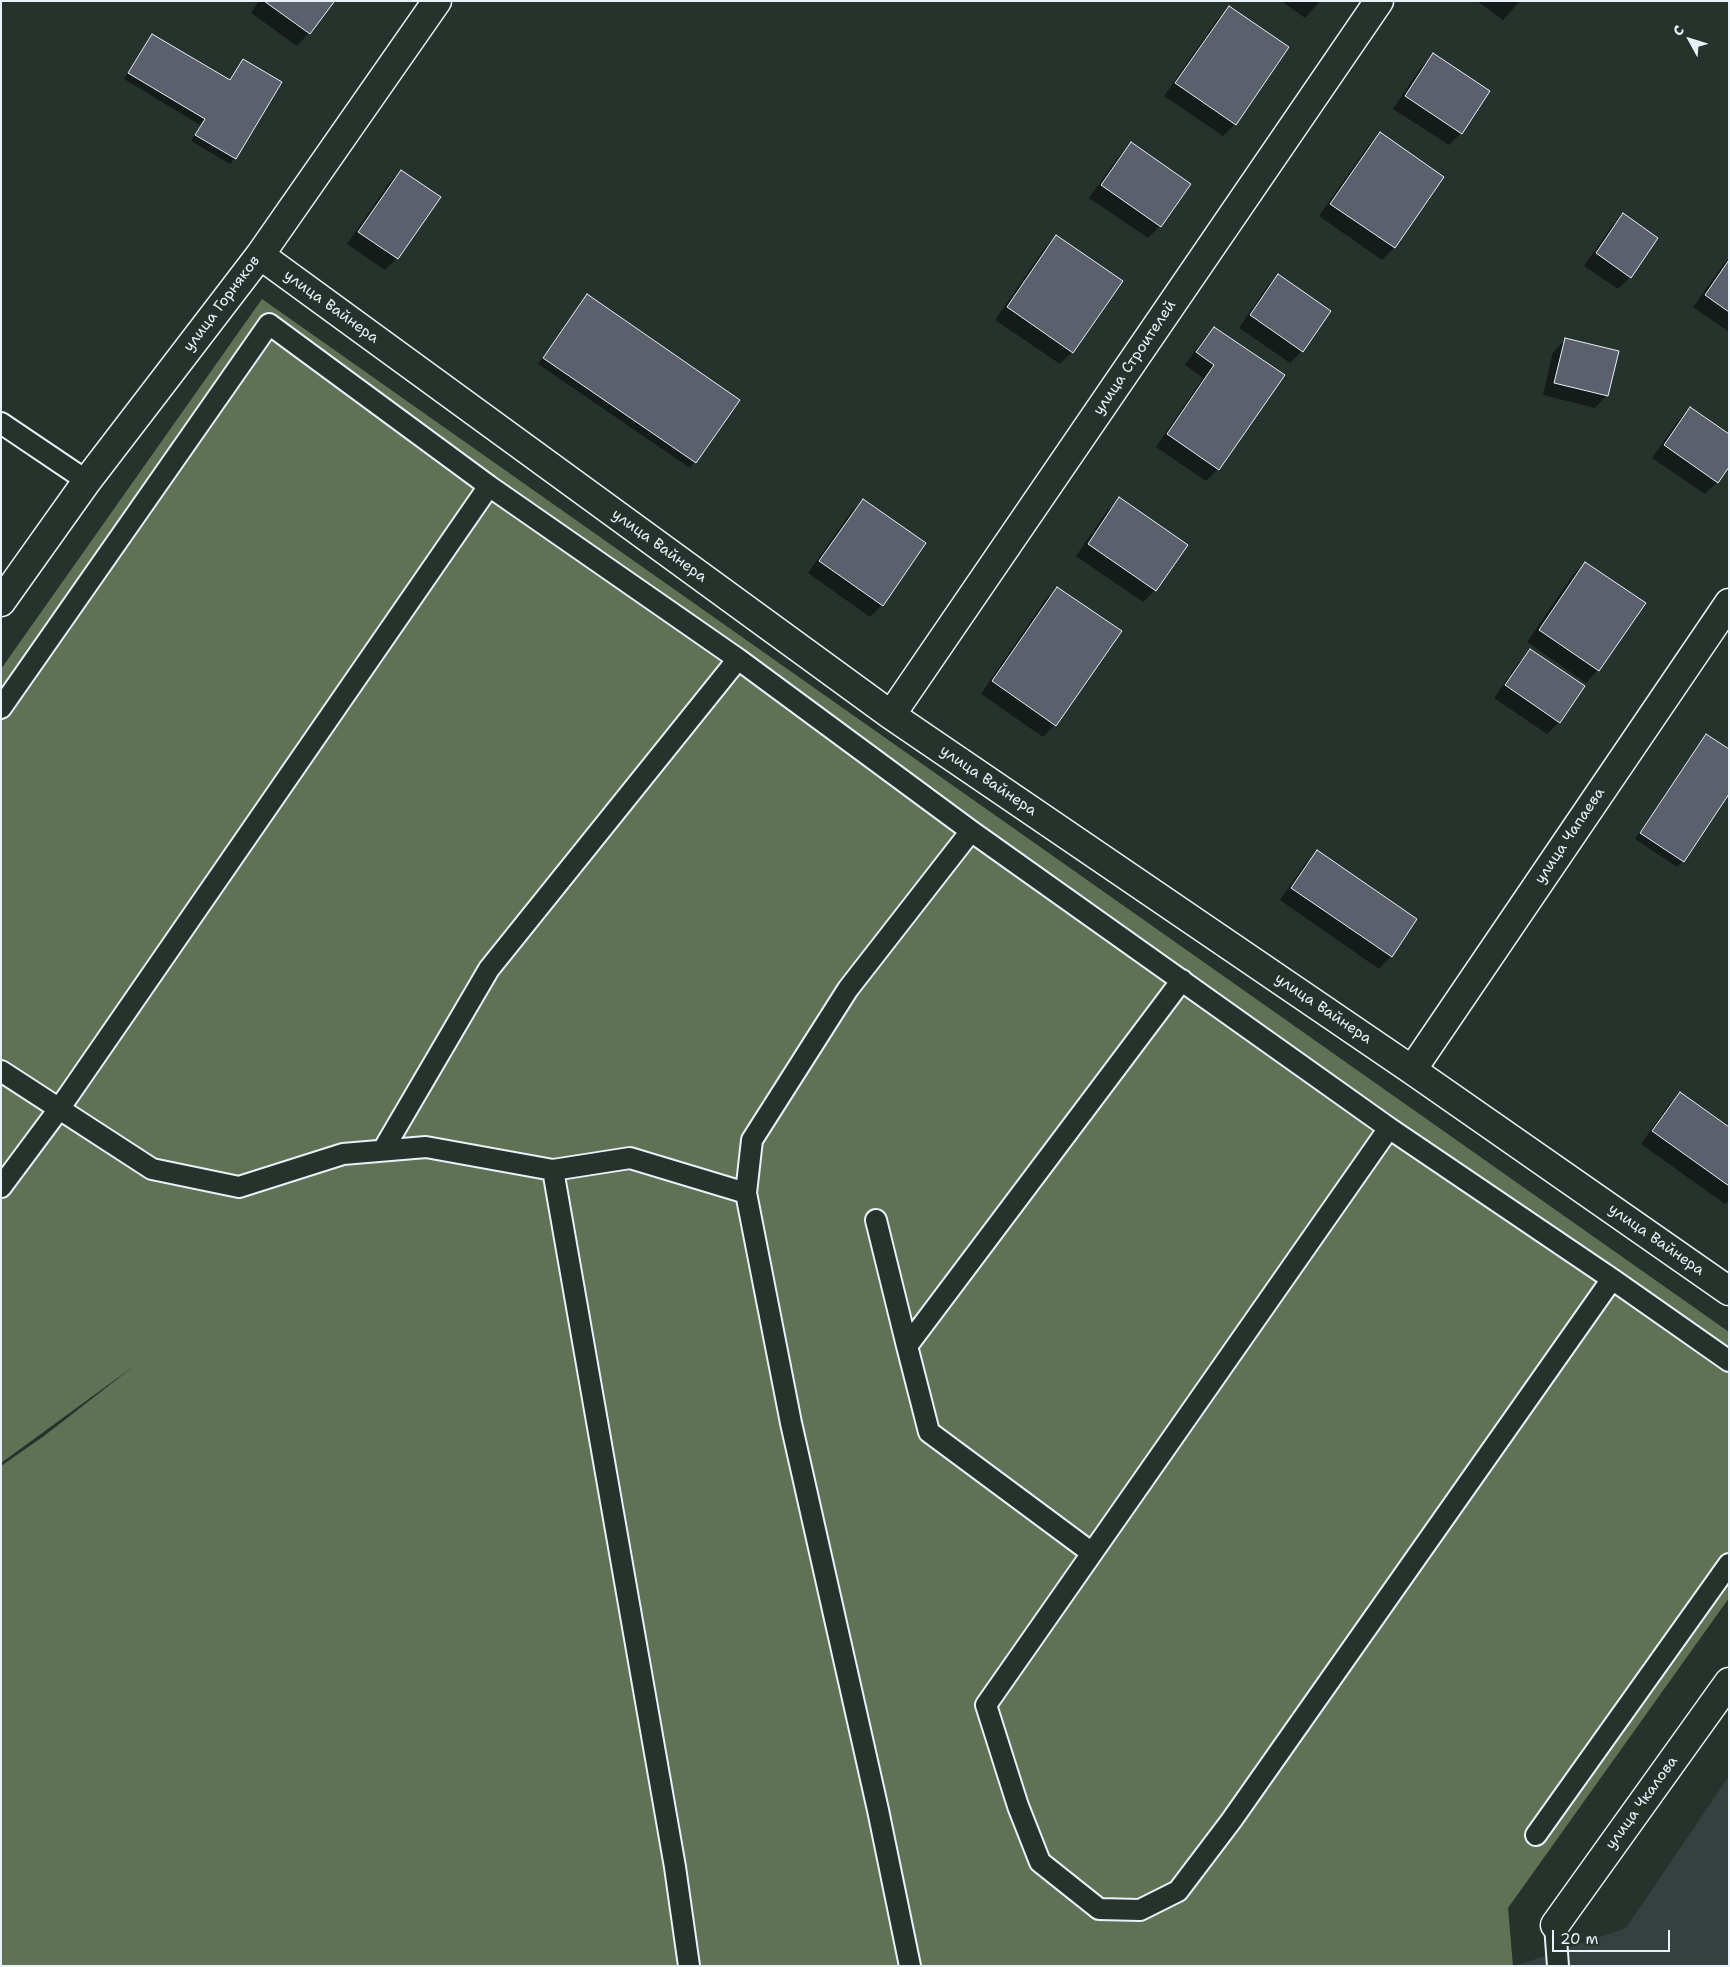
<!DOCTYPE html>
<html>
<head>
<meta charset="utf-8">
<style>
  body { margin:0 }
  #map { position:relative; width:1730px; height:1967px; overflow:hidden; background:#26332d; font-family:"Shantell Sans",sans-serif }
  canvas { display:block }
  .frame { position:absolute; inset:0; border:2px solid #e8f1f8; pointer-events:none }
  .north { position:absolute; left:1665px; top:15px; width:50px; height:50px; -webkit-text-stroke:4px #26332d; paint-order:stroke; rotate:309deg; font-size:14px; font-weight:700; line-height:20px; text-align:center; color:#e8f1f8 }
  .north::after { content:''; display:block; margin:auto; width:18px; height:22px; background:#e8f1f8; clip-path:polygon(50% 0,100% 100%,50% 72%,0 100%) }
  .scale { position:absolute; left:1552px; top:1930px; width:118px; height:22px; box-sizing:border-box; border:2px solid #e8f1f8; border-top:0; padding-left:6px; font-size:15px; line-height:18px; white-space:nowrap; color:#e8f1f8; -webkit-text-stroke:4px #26332d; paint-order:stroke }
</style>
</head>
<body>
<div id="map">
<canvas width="1730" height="1967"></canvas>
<div class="frame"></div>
<div class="north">С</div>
<div class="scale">20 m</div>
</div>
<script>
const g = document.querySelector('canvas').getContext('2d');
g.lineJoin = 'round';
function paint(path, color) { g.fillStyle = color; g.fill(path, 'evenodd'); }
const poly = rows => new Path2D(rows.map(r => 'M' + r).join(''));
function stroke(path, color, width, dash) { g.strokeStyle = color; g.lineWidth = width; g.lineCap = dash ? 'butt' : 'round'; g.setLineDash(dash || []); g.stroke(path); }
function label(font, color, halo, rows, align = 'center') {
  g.font = font + ' "Shantell Sans",sans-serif'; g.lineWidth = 5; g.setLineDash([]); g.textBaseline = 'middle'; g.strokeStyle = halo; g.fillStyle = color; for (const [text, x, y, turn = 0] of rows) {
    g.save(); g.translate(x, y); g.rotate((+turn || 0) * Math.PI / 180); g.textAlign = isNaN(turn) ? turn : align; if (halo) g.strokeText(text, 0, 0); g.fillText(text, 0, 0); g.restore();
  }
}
paint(poly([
  [1729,1776,1729,1966,1515,1966,1626,1928]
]), '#364040');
paint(poly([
  [262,299,1729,1332,1729,1598,1508,1908,1513,1966,1,1966,1,1466,44,1436,134,1366,1,1463,1,669]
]), '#5f7255');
paint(poly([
  [259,1,331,1,309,33,297,46,251,13],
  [1281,1,1320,1,1305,18],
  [1477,1,1520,1,1503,20],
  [1229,8,1235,124,1223,136,1164,96,1217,20],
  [152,35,229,81,243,60,235,158,230,164,191,141,200,125,124,79],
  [1434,55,1461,133,1449,145,1393,109,1421,67],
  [1380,134,1443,177,1394,248,1382,260,1319,216,1368,146],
  [1131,144,1160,226,1148,238,1089,198,1119,156],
  [401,171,397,258,385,270,347,244,389,183],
  [1623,215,1630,277,1618,289,1584,266,1611,227],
  [1056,236,1072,352,1060,364,995,320,1044,249],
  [1729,257,1729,332,1693,307],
  [1278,276,1302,351,1290,363,1239,328,1266,288],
  [587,296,695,462,690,468,538,364],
  [1214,329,1283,376,1218,469,1206,481,1156,447,1203,378,1185,365,1202,341],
  [1566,339,1607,395,1595,408,1543,395,1553,352],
  [1690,409,1717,482,1705,494,1652,458,1678,421],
  [1119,499,1155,590,1143,602,1076,556,1107,511],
  [863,500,882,605,870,617,808,573,851,512],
  [1585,563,1644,604,1598,670,1586,683,1527,642,1573,575],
  [1057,588,1055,725,1043,737,981,694,1045,600],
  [1531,651,1559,722,1547,734,1494,698,1518,663],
  [1706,735,1683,861,1677,867,1635,839],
  [1317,852,1416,920,1391,956,1379,969,1280,900,1305,864],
  [1680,1093,1729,1128,1729,1201,1725,1204,1641,1144,1668,1106]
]), '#0007');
const building = poly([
  [264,1,333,1,334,2,310,34,264,1],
  [1229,6,1289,47,1236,125,1175,83,1229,6],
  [152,34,230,80,243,59,282,82,236,159,195,135,205,119,128,73,152,34],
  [1433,53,1490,91,1462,134,1405,96,1433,53],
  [1380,132,1444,177,1395,248,1330,204,1380,132],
  [1131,142,1191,184,1161,227,1101,185,1131,142],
  [401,170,441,197,398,259,358,232,401,170],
  [1623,213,1658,238,1631,278,1596,253,1623,213],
  [1056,235,1123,281,1073,353,1007,307,1056,235],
  [1729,260,1729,312,1705,295,1729,260],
  [1278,274,1331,311,1303,352,1250,315,1278,274],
  [587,294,740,400,696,463,543,358,587,294],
  [1214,327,1285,375,1219,470,1167,434,1214,365,1196,352,1214,327],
  [1565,338,1619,351,1608,396,1554,383,1565,338],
  [1690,407,1729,434,1729,467,1718,483,1664,445,1690,407],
  [1119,497,1188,545,1156,591,1088,544,1119,497],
  [863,499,926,543,883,606,819,561,863,499],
  [1585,562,1646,603,1599,671,1539,630,1585,562],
  [1057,587,1122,631,1056,726,992,681,1057,587],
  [1530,649,1585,686,1560,723,1505,685,1530,649],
  [1706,734,1729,749,1729,794,1684,862,1640,833,1706,734],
  [1317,850,1417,919,1392,957,1291,888,1317,850],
  [1680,1092,1729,1127,1729,1186,1652,1131,1680,1092]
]);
paint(building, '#5c5f6c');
stroke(building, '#e8f1f8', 1);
const service = poly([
  [1,423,87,481],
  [1,708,269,324,489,486,738,659,971,831,1389,1128,1612,1279,1729,1361],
  [1,1071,152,1169,239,1187,343,1154,426,1147,553,1170,630,1158,746,1193,791,1423,878,1810,910,1966],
  [1389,1128,986,1705,1018,1806,1040,1862,1099,1909,1140,1910,1178,1891,1231,1821,1612,1279],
  [383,1150,489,969,738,659],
  [553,1170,675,1867,689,1966],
  [1,1187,59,1109,489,486],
  [746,1193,752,1140,848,989,971,831],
  [876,1220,907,1346],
  [1092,1553,929,1432,907,1346,1182,980],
  [1536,1835,1729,1564],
  [1555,1925,1558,1966]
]);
const minor = poly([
  [260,255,891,715,1412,1070,1729,1291],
  [1,602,87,481,260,255,437,1],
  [891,715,1379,1],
  [1412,1070,1729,603],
  [1555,1925,1729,1682]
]);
stroke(service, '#e8f1f8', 24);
stroke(minor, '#e8f1f8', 31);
stroke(service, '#26332d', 20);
stroke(minor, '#26332d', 28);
label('15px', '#e8f1f8', '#26332d', [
  ["улица Горняков",222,304,-53],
  ["улица Вайнера",331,307,36],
  ["улица Строителей",1135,358,-56],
  ["улица Вайнера",659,546,36],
  ["улица Вайнера",988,781,34],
  ["улица Чапаева",1570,836,-56],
  ["улица Вайнера",1323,1009,34],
  ["улица Вайнера",1656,1240,35],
  ["улица Чкалова",1642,1803,-54]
]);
</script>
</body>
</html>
